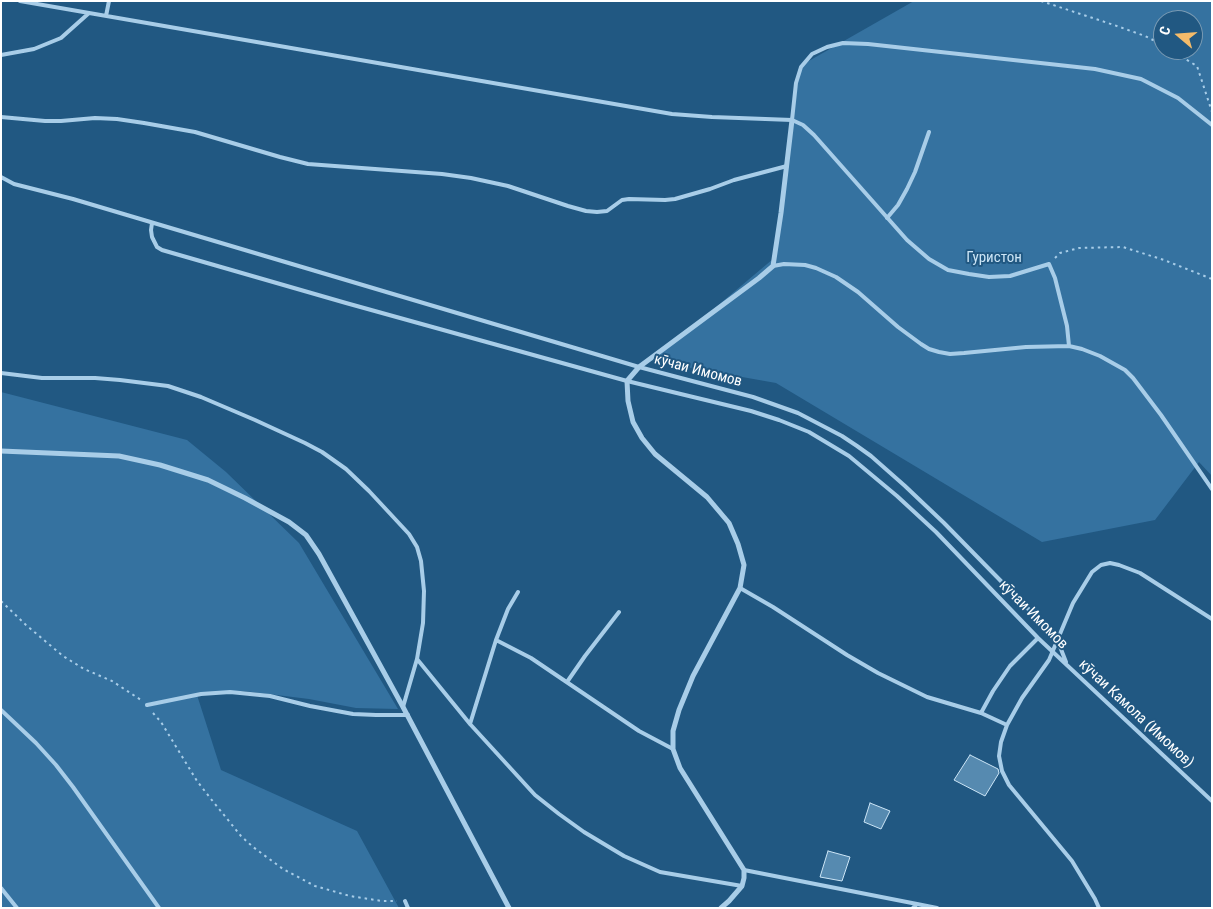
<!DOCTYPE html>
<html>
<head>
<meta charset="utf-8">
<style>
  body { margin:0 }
  #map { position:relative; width:1213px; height:909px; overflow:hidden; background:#215882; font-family:"Roboto Condensed",sans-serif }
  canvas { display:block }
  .frame { position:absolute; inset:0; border:2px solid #fff; pointer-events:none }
  .north { position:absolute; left:1153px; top:10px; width:50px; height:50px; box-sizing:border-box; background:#215882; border:1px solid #7a9bb4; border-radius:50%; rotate:288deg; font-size:14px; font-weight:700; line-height:20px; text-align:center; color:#fff }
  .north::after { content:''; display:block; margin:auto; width:18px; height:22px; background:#f4bb6a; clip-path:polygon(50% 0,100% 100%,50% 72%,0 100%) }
</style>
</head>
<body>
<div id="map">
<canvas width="1213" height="909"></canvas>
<div class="frame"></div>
<div class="north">С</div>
</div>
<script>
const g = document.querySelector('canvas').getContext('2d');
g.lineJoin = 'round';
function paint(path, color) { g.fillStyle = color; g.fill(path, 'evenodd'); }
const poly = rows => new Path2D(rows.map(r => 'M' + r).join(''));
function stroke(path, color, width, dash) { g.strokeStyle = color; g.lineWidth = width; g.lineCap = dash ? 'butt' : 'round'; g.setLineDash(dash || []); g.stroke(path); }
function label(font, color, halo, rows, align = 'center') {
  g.font = font + ' "Roboto Condensed",sans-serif'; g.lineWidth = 4; g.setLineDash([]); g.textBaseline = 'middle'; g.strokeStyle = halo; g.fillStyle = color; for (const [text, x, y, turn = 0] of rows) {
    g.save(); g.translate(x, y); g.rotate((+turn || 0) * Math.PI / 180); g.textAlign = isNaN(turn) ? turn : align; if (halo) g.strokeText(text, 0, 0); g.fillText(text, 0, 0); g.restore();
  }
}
paint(poly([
  [914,1,1212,1,1212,476,1199,462,1155,520,1042,542,776,383,652,361,773,259,800,66],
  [1163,20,1193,20,1193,50,1163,50],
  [1,392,187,440,226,472,299,543,398,709,356,708,309,699,244,691,197,695,221,770,357,831,399,908,1,908]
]), '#3572a0');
const building = poly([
  [970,755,998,769,999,773,985,796,954,780,970,755],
  [870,803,890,811,881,829,864,822,870,803],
  [828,851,850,857,842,881,820,877,828,851]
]);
paint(building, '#568ab0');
stroke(building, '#cce5f6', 1);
stroke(poly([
  [1041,1,1114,25,1145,36,1163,45],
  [1170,50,1197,66,1212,112],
  [1055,258,1060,253,1079,248,1123,247,1164,260,1212,279],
  [1,601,26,625,63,656,84,669,112,681,141,700],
  [153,713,161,722,197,781,211,799,241,836,253,847,283,869,315,886,350,896,382,901,397,901]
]), '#a8cde8', 2, [2.5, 4]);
stroke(poly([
  [20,1,672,114,712,117,792,120,796,83,801,67,812,54,827,47,843,43,868,44,1095,69,1141,79,1178,98,1212,125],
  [106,16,109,1],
  [1,55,34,49,61,38,89,13],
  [1,117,45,121,61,121,95,118,117,119,144,123,195,132,280,157,308,164,442,174,471,178,508,186,568,206,586,211,597,212,607,211,622,200,629,199,665,200,675,199,710,189,734,180,787,166],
  [792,120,803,125,814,135,907,240,929,259,948,270,969,274,989,277,1010,276,1049,264,1055,278,1067,326,1069,346],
  [1,177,14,184,73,199,639,367,753,397,798,413,842,436,857,446,871,456,905,486,944,523,1046,627,1057,639,1066,662],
  [887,218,898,205,907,189,915,172,929,132],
  [152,223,151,230,152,237,157,247,162,250,346,303,627,381,751,411,779,420,809,432,849,456,897,496,936,532,1038,638,1212,801],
  [773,266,784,264,805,265,816,268,836,277,858,292,898,327,921,344,929,349,939,352,950,354,964,353,1026,347,1069,346,1082,349,1100,356,1125,370,1133,378,1161,415,1212,489],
  [1,373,42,378,95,378,120,380,168,386,201,397,255,420,305,443,322,452,346,469,369,491,409,534,417,547,421,561,424,591,423,623,417,659,403,707],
  [740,588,773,607,847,655,878,673,927,697,981,713,1007,725,1001,742,999,756,1002,771,1009,785,1072,861,1095,899,1099,908],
  [496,640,508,609,518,592],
  [417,659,470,724,535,795,559,814,584,832,624,856,660,872,742,886],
  [567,682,585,656,619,612],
  [147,705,201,694,230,692,270,696,310,706,353,714,376,715,408,715],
  [1,710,36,743,56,765,73,787,159,908],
  [981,713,993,691,1010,666,1038,638],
  [470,724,496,640,531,658,639,731,673,749],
  [1007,725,1022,698,1049,660,1073,603,1092,572,1101,565,1110,563,1119,565,1140,573,1212,619],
  [744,870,917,904,913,908],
  [1,888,17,908],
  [405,901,408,908],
  [917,904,937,908]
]), '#a8cde8', 4);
stroke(poly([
  [1,451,119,456,160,465,208,480,245,498,289,522,306,535,319,554,403,707,509,908],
  [721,908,729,901,742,886,744,878,744,870,680,768,673,749,673,731,679,710,693,676,740,588,744,565,738,544,729,523,707,497,655,454,642,438,633,422,628,401,627,381,639,367,759,278,773,266,781,213,792,120]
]), '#a8cde8', 5);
label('15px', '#cce5f6', '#215882', [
  ["Гуристон",994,258]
]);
label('15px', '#fff', '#215882', [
  ["кӯчаи Имомов",698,371,15],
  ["кӯчаи Имомов",1033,615,45],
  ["кӯчаи Камола (Имомов)",1136,714,43]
]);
</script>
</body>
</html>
